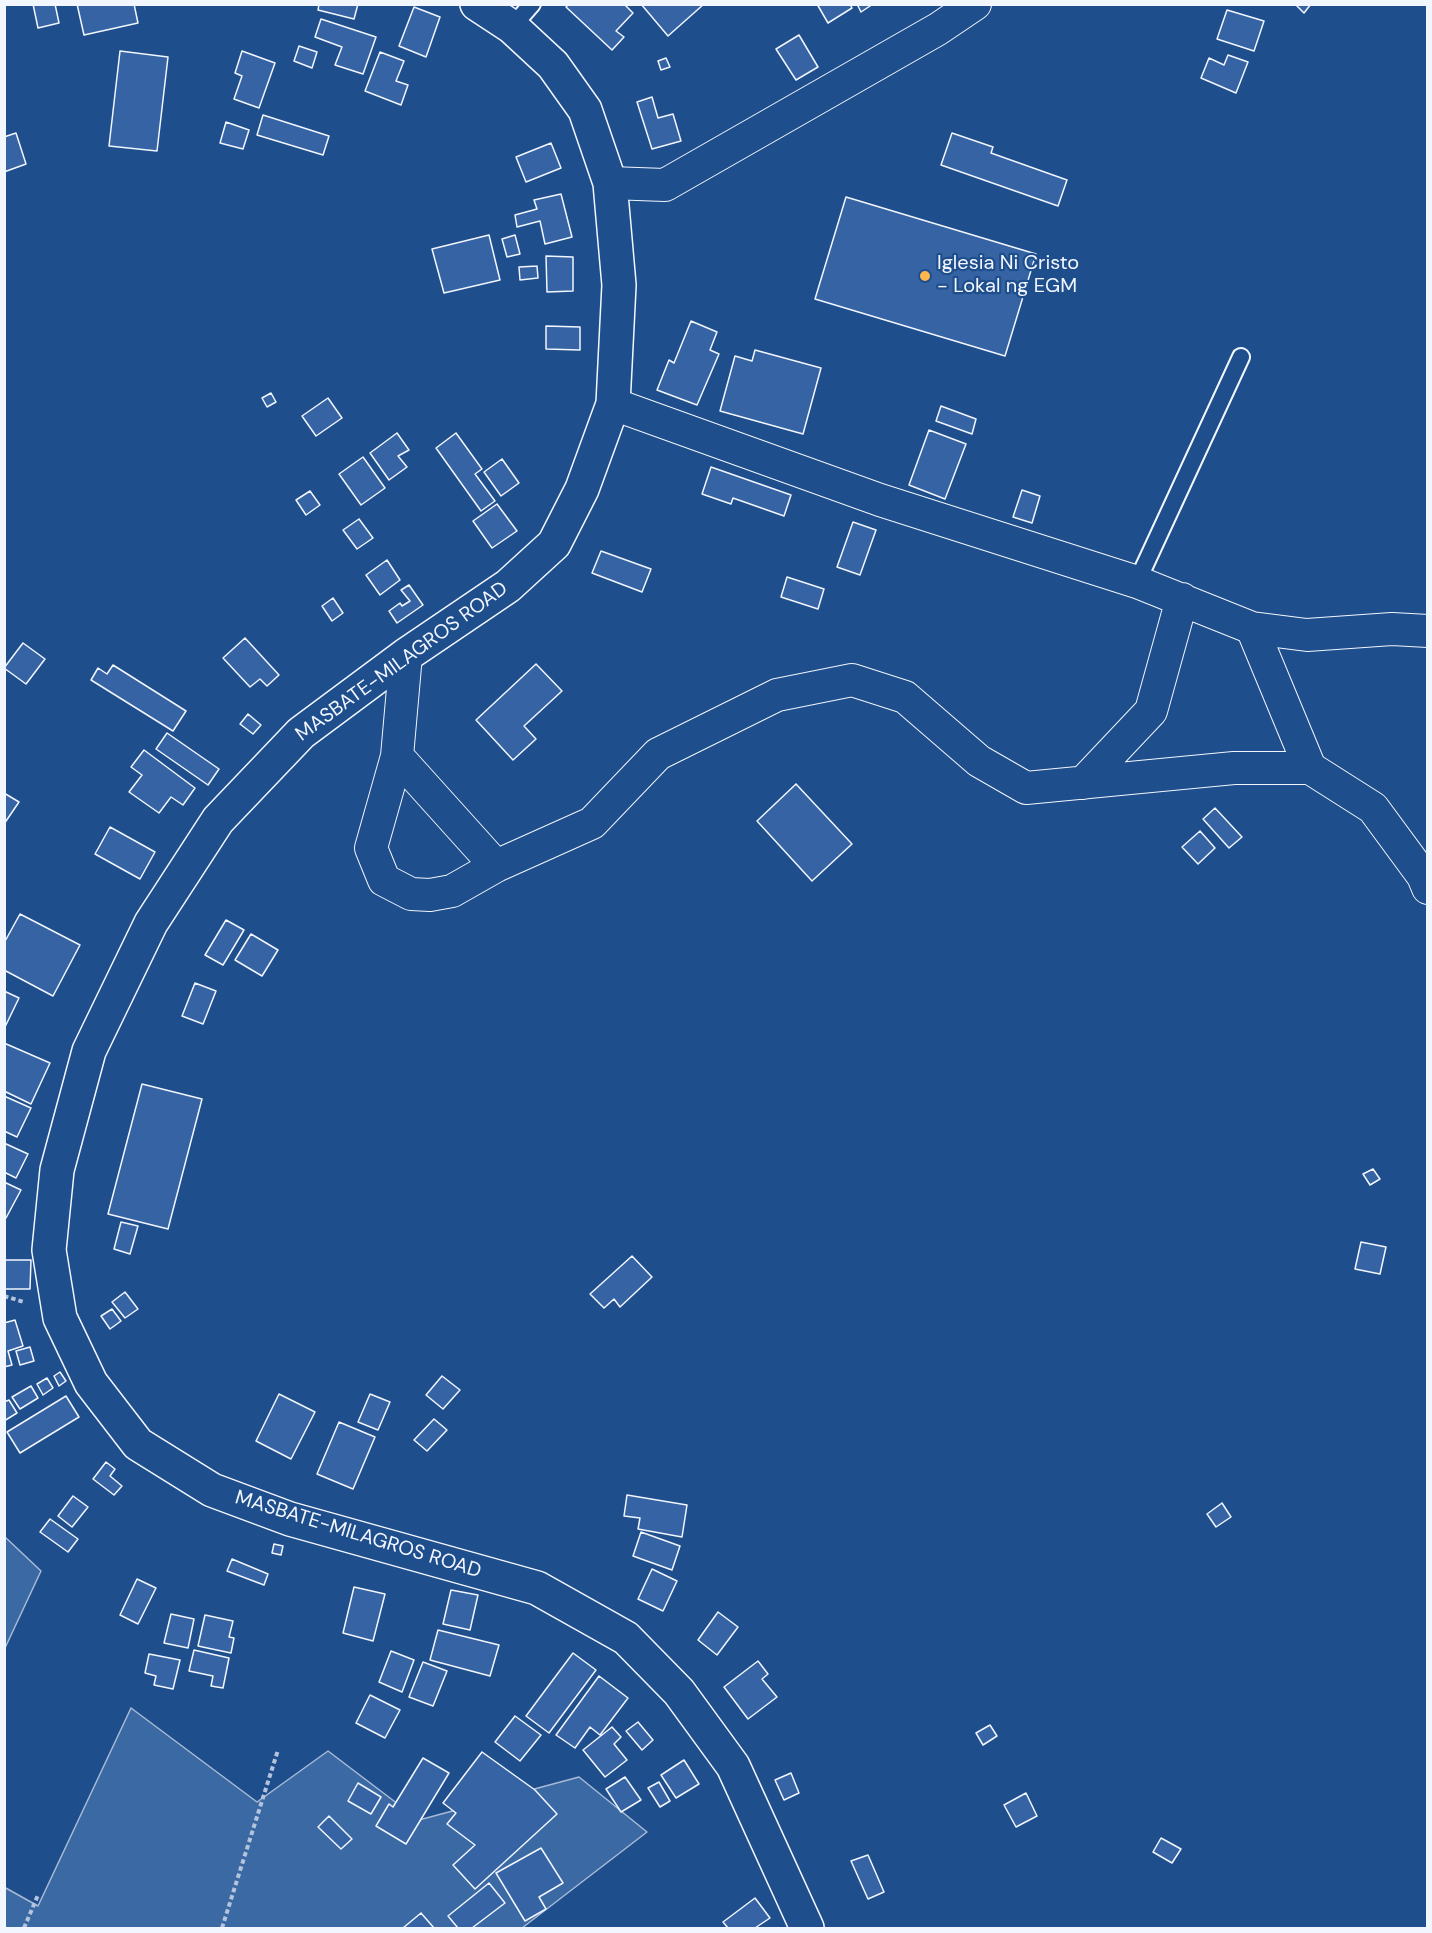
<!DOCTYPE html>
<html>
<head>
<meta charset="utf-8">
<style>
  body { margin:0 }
  #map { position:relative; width:1432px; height:1933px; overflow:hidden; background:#1f4e8c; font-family:"DM Sans",sans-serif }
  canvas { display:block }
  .frame { position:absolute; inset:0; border:6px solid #f2f6ff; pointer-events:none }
</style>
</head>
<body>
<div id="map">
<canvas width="1432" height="1933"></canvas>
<div class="frame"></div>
</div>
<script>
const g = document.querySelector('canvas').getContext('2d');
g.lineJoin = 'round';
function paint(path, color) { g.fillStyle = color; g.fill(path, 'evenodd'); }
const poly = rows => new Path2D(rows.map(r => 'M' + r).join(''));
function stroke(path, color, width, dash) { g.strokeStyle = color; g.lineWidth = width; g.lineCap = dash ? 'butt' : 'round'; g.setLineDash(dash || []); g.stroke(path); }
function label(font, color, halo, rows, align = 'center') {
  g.font = font + ' "DM Sans",sans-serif'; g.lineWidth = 4.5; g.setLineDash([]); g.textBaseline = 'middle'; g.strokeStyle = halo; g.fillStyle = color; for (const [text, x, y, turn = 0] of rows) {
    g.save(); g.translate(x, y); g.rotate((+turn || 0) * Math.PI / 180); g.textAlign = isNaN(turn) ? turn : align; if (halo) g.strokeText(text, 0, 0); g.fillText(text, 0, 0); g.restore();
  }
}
const water = poly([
  [5,1537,41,1571,5,1648,5,1537],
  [131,1708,257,1802,328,1751,419,1820,579,1777,647,1832,522,1928,5,1928,4,1887,38,1906,131,1708]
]);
paint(water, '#3b69a3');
stroke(water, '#a8bbd7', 1.5);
const building = poly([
  [33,4,55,4,59,23,38,28,33,4],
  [77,4,134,4,138,23,84,35,77,4],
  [319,4,358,4,354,19,318,10,319,4],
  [569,4,624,4,633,13,616,31,624,37,612,50,566,7,569,4],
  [641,4,704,4,668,36,641,4],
  [817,4,850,4,852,8,828,23,817,4],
  [857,4,873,4,861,12,857,4],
  [1295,4,1311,4,1304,13,1295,4],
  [414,7,440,17,426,57,399,46,414,7],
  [1227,10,1264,21,1254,51,1217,39,1227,10],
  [321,19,376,37,363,74,335,65,342,47,315,37,321,19],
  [799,35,818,67,796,80,776,49,799,35],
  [299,46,317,52,312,68,294,61,299,46],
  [120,51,168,57,157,151,109,146,120,51],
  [242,51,275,63,259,108,234,99,242,76,235,73,242,51],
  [380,52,404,61,396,81,408,85,401,105,365,91,380,52],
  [1228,55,1248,62,1236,93,1201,78,1209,58,1224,65,1228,55],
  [666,58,670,67,661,70,658,61,666,58],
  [652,97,658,118,673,114,681,141,652,149,637,102,652,97],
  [263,115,329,136,323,155,257,135,263,115],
  [226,122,249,130,243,149,220,143,226,122],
  [16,133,26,164,4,172,4,137,16,133],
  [952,133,993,147,991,153,1067,180,1058,206,941,165,952,133],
  [551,143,561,168,526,182,516,157,551,143],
  [561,194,572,237,545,244,540,221,517,227,515,215,537,209,534,200,561,194],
  [846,197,1036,254,1005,356,815,299,846,197],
  [489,235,500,280,444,293,432,249,489,235],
  [515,235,520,254,507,257,502,239,515,235],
  [546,256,573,257,573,291,547,292,546,256],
  [537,266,538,278,520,280,519,267,537,266],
  [691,321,717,332,710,350,719,354,697,405,657,390,669,360,674,363,691,321],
  [546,326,580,327,580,350,546,349,546,326],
  [755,350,821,368,803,434,720,411,735,356,752,361,755,350],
  [271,393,276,402,267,407,262,398,271,393],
  [328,398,342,418,316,436,302,416,328,398],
  [941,406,976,419,972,434,936,421,941,406],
  [929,430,966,444,945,499,909,485,929,430],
  [397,433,409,450,398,456,407,467,389,480,370,453,397,433],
  [456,433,482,469,475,474,495,501,481,511,436,448,456,433],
  [363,457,385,488,361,505,339,474,363,457],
  [502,459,519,483,501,496,484,472,502,459],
  [711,467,791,495,784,516,733,498,731,504,702,494,711,467],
  [1022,490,1040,496,1032,523,1013,517,1022,490],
  [310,491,320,505,306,515,296,500,310,491],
  [497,504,517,531,492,548,473,521,497,504],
  [359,519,373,538,357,549,343,530,359,519],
  [853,522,876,530,860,575,837,567,853,522],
  [601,551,651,569,642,592,592,573,601,551],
  [387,560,400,580,380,595,366,575,387,560],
  [787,577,824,589,818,609,781,597,787,577],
  [409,585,423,605,397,623,389,611,400,603,402,606,410,601,401,590,409,585],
  [333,598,343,613,332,621,322,606,333,598],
  [245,638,279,675,267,686,260,679,250,687,223,658,245,638],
  [23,643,45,659,26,684,4,668,23,643],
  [536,664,562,691,524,726,536,739,513,760,476,720,536,664],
  [113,665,186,711,173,731,91,680,98,668,107,674,113,665],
  [248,714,261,725,253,734,240,724,248,714],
  [167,733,219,769,208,785,156,749,167,733],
  [144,750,195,788,183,805,171,797,159,813,129,792,142,775,131,767,144,750],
  [796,784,852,844,812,881,757,821,796,784],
  [4,793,19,802,4,824,4,793],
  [1215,808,1242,837,1229,848,1203,819,1215,808],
  [110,827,155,852,140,879,95,854,110,827],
  [1200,831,1215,848,1198,864,1182,847,1200,831],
  [20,914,80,945,53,996,4,970,4,943,20,914],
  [226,920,244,930,223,965,205,955,226,920],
  [251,934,278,950,262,976,235,960,251,934],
  [195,983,216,991,203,1024,182,1016,195,983],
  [4,991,19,998,4,1029,4,991],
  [4,1043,50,1063,31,1104,4,1091,4,1043],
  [142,1084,202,1099,168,1229,108,1214,142,1084],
  [4,1096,31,1108,17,1137,4,1131,4,1096],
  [4,1143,28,1154,16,1178,4,1172,4,1143],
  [1373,1169,1380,1179,1370,1185,1363,1174,1373,1169],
  [4,1182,21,1190,6,1218,4,1217,4,1182],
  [121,1222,138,1226,130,1254,114,1249,121,1222],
  [1361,1242,1386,1247,1380,1274,1355,1269,1361,1242],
  [632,1256,652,1277,620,1307,614,1299,604,1308,590,1294,632,1256],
  [4,1260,31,1260,30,1289,4,1289,4,1260],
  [125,1292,138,1309,125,1318,112,1302,125,1292],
  [112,1309,121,1321,110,1329,101,1316,112,1309],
  [15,1320,23,1346,8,1351,12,1365,4,1367,4,1323,15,1320],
  [30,1347,34,1361,20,1365,16,1351,30,1347],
  [60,1372,66,1381,59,1386,54,1376,60,1372],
  [442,1376,460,1390,443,1409,426,1395,442,1376],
  [47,1378,53,1388,43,1395,37,1384,47,1378],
  [31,1386,38,1398,20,1409,12,1397,31,1386],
  [279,1394,315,1412,291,1459,256,1441,279,1394],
  [370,1394,390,1402,378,1430,358,1422,370,1394],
  [66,1396,79,1417,20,1453,7,1432,66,1396],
  [9,1400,17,1413,4,1421,4,1402,9,1400],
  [434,1419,447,1430,427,1451,414,1440,434,1419],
  [339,1422,375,1437,353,1489,317,1474,339,1422],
  [106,1462,115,1469,110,1476,122,1486,114,1495,93,1479,106,1462],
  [627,1495,687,1505,682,1537,638,1529,640,1518,624,1516,627,1495],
  [73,1496,88,1507,72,1527,58,1516,73,1496],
  [1222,1503,1231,1517,1216,1527,1207,1514,1222,1503],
  [50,1519,78,1539,68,1552,40,1532,50,1519],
  [641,1532,680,1546,672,1570,633,1556,641,1532],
  [274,1544,283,1546,281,1555,272,1553,274,1544],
  [232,1559,268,1574,264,1585,227,1571,232,1559],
  [652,1569,677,1581,663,1611,638,1599,652,1569],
  [137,1579,156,1588,138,1624,120,1615,137,1579],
  [354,1587,385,1594,373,1641,343,1633,354,1587],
  [451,1590,478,1595,470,1630,443,1624,451,1590],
  [718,1612,738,1627,717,1655,698,1640,718,1612],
  [171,1614,194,1619,188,1648,164,1643,171,1614],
  [205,1615,233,1621,229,1637,234,1638,231,1653,198,1646,205,1615],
  [438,1630,499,1645,490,1676,430,1660,438,1630],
  [194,1650,229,1658,223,1688,211,1686,213,1676,189,1671,194,1650],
  [391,1651,414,1660,402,1692,379,1682,391,1651],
  [573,1653,596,1670,549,1733,526,1716,573,1653],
  [149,1654,180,1660,173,1689,154,1685,156,1676,145,1673,149,1654],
  [758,1661,768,1674,762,1679,777,1697,748,1719,724,1687,758,1661],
  [423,1662,447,1671,433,1706,409,1697,423,1662],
  [599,1676,628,1698,600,1735,590,1727,575,1748,556,1735,599,1676],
  [370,1695,400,1710,385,1738,356,1723,370,1695],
  [515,1716,541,1735,520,1761,495,1742,515,1716],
  [638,1722,653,1740,642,1750,626,1731,638,1722],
  [990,1725,997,1736,983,1745,976,1733,990,1725],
  [612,1727,621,1737,614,1744,627,1760,605,1777,583,1750,612,1727],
  [482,1752,535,1790,557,1814,475,1889,453,1865,475,1845,447,1824,456,1813,443,1803,482,1752],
  [423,1758,449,1773,406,1844,376,1826,389,1804,393,1807,423,1758],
  [684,1760,699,1784,676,1798,661,1775,684,1760],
  [791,1773,799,1793,784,1800,775,1780,791,1773],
  [625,1777,641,1800,621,1812,606,1789,625,1777],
  [659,1782,670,1801,660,1807,648,1788,659,1782],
  [358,1783,381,1797,371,1814,348,1801,358,1783],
  [1026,1793,1037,1816,1016,1827,1004,1805,1026,1793],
  [329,1816,352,1839,341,1849,318,1827,329,1816],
  [1161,1838,1181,1849,1172,1863,1153,1852,1161,1838],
  [541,1848,563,1883,539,1897,546,1909,525,1921,496,1873,541,1848],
  [868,1855,884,1892,868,1899,851,1861,868,1855],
  [489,1883,505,1903,472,1928,458,1928,448,1916,489,1883],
  [755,1898,770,1918,755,1928,728,1928,723,1922,755,1898],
  [421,1913,434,1928,403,1928,421,1913]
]);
paint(building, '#3563a3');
stroke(building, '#f2f6ff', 1.5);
const lane = poly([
  [512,27,532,4],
  [1137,582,1241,357]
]);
const street = poly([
  [610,183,665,185,938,29,975,4],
  [613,404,880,500,1137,582,1252,628,1310,768],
  [1252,628,1307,635,1392,629,1428,631],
  [406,655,397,756,371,848,384,880,411,894,430,895,452,891,496,866,592,823,658,754,777,695,852,680,905,697,979,761,1026,788,1234,768,1310,768,1373,808,1423,876,1428,888],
  [397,756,496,866],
  [1083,783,1151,711,1182,599]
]);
const primary = poly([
  [477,4,512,27,553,65,585,110,610,183,619,285,613,404,582,489,554,544,508,586,406,655,301,733,218,820,151,923,89,1051,57,1170,49,1250,60,1318,91,1383,138,1444,212,1490,290,1519,537,1588,626,1638,679,1692,733,1766,807,1928]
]);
stroke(lane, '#f2f6ff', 20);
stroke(street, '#f2f6ff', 34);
stroke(primary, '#f2f6ff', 36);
stroke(poly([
  [4,1296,24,1302],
  [24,1928,38,1895],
  [222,1928,278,1750]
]), '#b3c4dc', 4, [4.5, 3]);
stroke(lane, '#1f4e8c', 16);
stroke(street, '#1f4e8c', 32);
stroke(primary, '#1f4e8c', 33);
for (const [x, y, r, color] of [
  [925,276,6,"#ffb74d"]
]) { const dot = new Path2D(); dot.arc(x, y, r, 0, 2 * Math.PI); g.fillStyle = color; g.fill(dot); stroke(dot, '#1f4e8c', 2); }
label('20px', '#f2f6ff', '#1f4e8c', [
  ["Iglesia Ni Cristo",937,264],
  ["- Lokal ng EGM",937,287]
], 'left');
label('20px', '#f2f6ff', '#1f4e8c', [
  ["MASBATE-MILAGROS ROAD",402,662,-36],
  ["MASBATE-MILAGROS ROAD",358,1535,17]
]);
</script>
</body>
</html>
